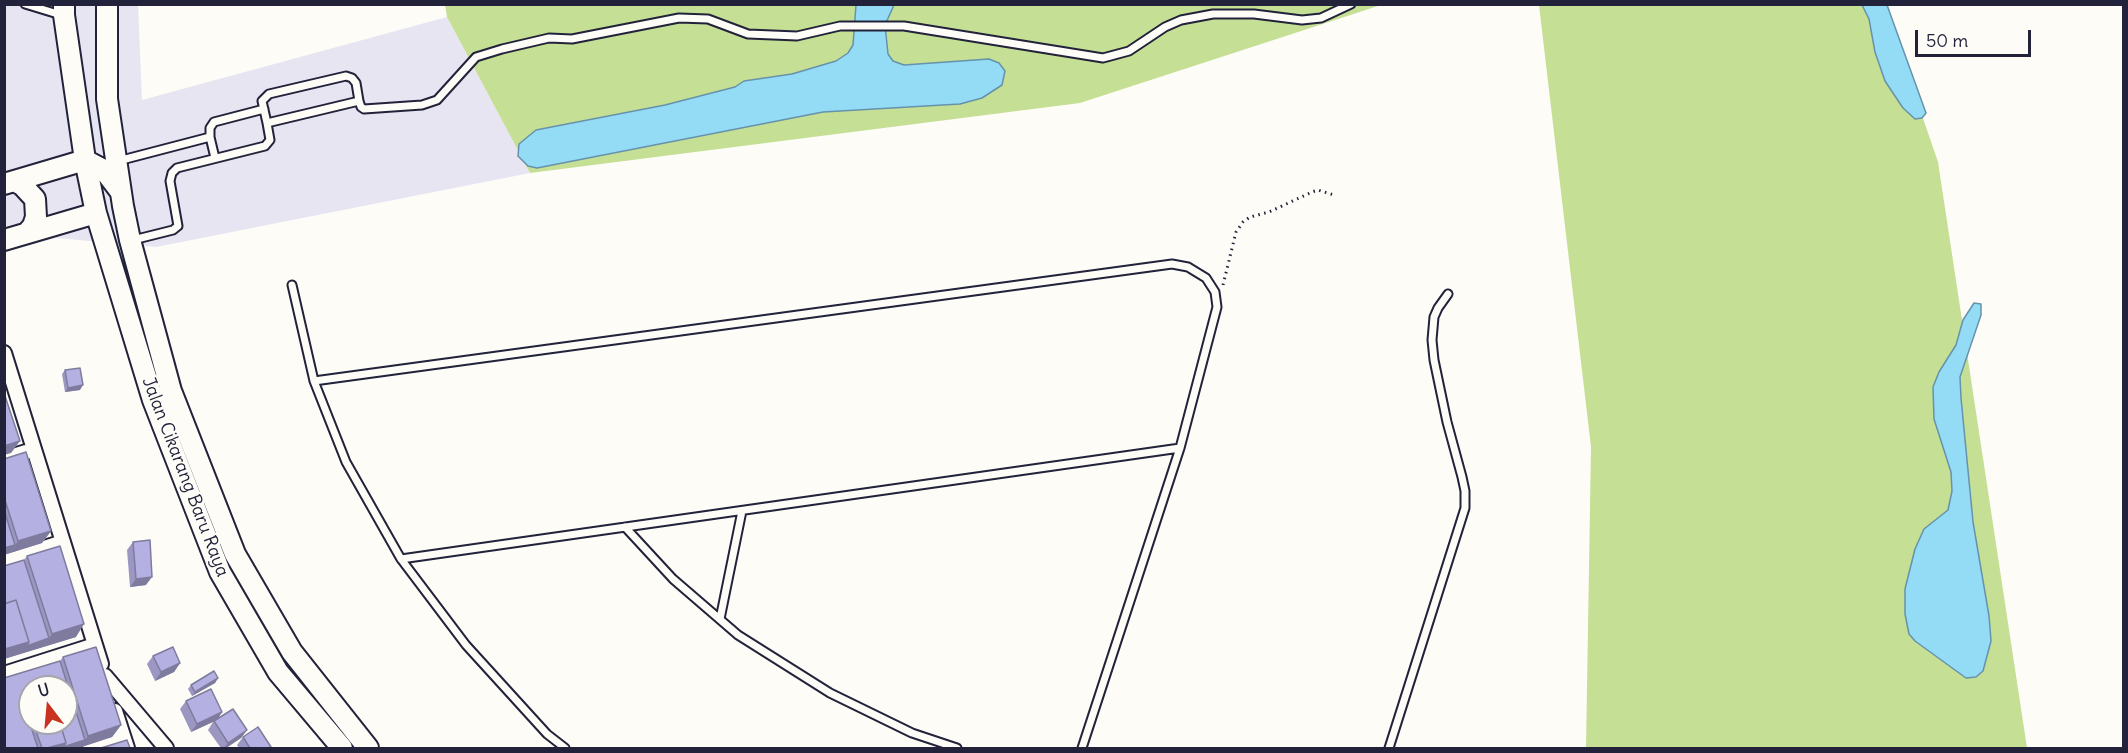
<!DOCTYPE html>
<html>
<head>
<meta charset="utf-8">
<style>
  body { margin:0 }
  #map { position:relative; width:2128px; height:753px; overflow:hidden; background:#fdfcf7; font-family:Delius,sans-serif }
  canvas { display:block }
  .frame { position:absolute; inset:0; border:6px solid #22223b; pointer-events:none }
  .north { position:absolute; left:18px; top:675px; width:60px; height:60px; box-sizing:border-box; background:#fdfcf7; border:2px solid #a5a5ac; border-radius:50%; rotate:344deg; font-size:16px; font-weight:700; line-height:24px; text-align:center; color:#22223b }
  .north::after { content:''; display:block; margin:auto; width:21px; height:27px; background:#c8321e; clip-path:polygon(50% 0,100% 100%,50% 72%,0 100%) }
  .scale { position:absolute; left:1915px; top:30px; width:116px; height:27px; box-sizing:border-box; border:3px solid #22223b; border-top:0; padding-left:8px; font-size:18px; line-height:21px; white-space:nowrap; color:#22223b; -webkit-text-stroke:4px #fdfcf7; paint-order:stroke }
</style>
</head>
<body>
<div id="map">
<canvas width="2128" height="753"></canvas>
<div class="frame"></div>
<div class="north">U</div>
<div class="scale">50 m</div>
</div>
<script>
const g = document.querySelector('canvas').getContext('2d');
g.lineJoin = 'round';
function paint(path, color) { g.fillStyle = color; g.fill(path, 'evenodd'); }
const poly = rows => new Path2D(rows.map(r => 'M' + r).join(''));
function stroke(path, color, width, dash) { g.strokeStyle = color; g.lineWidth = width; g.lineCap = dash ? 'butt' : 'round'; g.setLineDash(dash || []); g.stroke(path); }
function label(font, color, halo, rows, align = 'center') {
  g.font = font + ' Delius,sans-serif'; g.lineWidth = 4.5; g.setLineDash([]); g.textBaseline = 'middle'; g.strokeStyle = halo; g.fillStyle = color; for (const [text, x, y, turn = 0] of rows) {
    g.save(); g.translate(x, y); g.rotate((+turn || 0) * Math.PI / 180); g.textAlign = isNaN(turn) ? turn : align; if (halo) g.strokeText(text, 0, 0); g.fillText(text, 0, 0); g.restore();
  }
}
paint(poly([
  [5,5,138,5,142,100,447,17,530,173,156,247,56,238,5,252]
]), '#e7e5f1');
paint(poly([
  [445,5,1381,5,1080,103,530,173,447,17],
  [1539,5,1884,5,1938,162,2027,748,1586,748,1591,447]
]), '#c5df95');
const water = poly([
  [856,5,894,5,885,25,888,54,893,61,904,65,989,59,999,63,1005,71,1002,85,982,98,960,104,823,112,537,168,528,166,518,156,519,144,536,130,665,105,735,87,744,81,792,74,836,61,848,53,853,45,856,5],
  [1862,5,1887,5,1926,113,1922,118,1915,119,1903,108,1885,81,1875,52,1869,19,1862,5],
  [1974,303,1981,304,1981,315,1960,377,1961,398,1973,522,1989,616,1991,641,1983,671,1976,677,1966,678,1915,641,1909,634,1905,614,1905,589,1915,549,1924,529,1948,510,1952,491,1951,472,1934,419,1933,387,1939,372,1956,345,1963,320,1974,303]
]);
paint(water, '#94dcf6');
stroke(water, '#6692ab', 1.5);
const lane = poly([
  [25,4,61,15],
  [359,101,267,123,262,101,269,94,346,76,352,78,356,83,359,101,361,107,364,109,422,105,437,100,476,57,502,49,549,38,572,39,679,18,708,19,748,34,797,36,840,26,904,26,1103,58,1129,51,1165,27,1181,20,1213,14,1254,14,1302,20,1321,18,1351,4],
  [210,137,215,158],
  [118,161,210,137,210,128,214,122,264,109],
  [133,240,173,230,178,226,170,181,172,173,177,168,265,146,270,140,267,123],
  [292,285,314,381,346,462,401,559,466,645,547,734,565,748],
  [314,381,1172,264,1188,267,1206,278,1215,292,1217,307,1180,448,1082,748],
  [625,527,673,579,738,635,830,693,912,733,957,748],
  [401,559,1180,448],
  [720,619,742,511],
  [1389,748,1465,508,1465,491,1462,477,1447,422,1434,360,1432,340,1434,317,1438,308,1448,294]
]);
const street = poly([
  [4,353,101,664],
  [4,459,26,452],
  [4,561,63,542],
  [4,674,95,645],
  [105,676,166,748],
  [115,711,127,748],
  [90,748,123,738]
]);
const secondary = poly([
  [64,4,64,15,85,160,96,213,153,400,220,572,278,672,342,748],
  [107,4,107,99,123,206,130,240,171,391,235,554,292,652,368,748],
  [14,181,22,185,35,199,36,217,33,226,27,233],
  [4,184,85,160,104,170,120,191],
  [4,240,96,213]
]);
stroke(lane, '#22223b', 11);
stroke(street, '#22223b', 18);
stroke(secondary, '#22223b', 24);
stroke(poly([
  [1223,285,1236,232,1243,222,1250,217,1269,212,1312,192,1318,190,1334,195]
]), '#22223b', 3, [1.5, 4.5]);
stroke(lane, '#fdfcf7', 7);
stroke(street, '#fdfcf7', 14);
stroke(secondary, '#fdfcf7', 20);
paint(poly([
  [65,370,80,390,65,392,62,374],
  [4,459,51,531,42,543,4,555],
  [133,542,146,585,130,587,127,550],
  [27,556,76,637,4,659,4,566,24,560],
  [153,656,180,663,174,672,155,681,147,664],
  [63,657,121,725,112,737,77,748,4,748,4,678,60,661],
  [30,687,66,723,30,723],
  [218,678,215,683,192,696,188,689,191,685],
  [186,701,222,712,218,718,247,730,241,738,226,748,221,748,208,730,213,722,191,732,180,709],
  [243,737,271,747,269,748,239,748,237,745]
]), '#9b97c2');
paint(poly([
  [83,385,80,390,65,392,68,388],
  [20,441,11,453,4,455,4,446],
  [51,531,42,543,10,553,18,541],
  [15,545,10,553,4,555,4,548],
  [152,577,146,585,130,587,136,579],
  [84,624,76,637,43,647,52,634],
  [49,638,43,647,4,659,4,651,5,649,29,642],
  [180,663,174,672,155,681,161,672],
  [218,678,215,683,192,696,195,692],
  [222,712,217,720,191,732,197,724],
  [121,725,112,737,79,748,88,736],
  [247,730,241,738,226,748,224,748,228,743],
  [85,740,79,748,47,748,66,743]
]), '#7e7b9e');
const building = poly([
  [80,368,83,385,68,388,65,370,80,368],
  [4,393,20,441,4,446,4,393],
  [26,452,51,531,18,541,4,497,4,459,26,452],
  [4,510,15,545,4,548,4,510],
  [150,540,152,577,136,579,133,542,150,540],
  [60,546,84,624,52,634,27,556,60,546],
  [24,560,49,638,27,646,29,642,16,600,4,604,4,566,24,560],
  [16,600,29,642,5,649,4,646,4,604,16,600],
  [96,647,121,725,88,736,63,657,96,647],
  [173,647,180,663,161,672,153,656,173,647],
  [60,661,85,740,63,747,66,743,60,723,66,723,66,687,30,687,30,708,26,712,38,748,4,748,4,678,60,661],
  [214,671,218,678,195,692,191,685,214,671],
  [211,689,222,712,197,724,186,701,211,689],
  [233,709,247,730,228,743,214,721,233,709],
  [33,723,60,723,66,743,47,748,42,748,33,723],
  [258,727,271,747,268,748,250,748,243,737,258,727],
  [127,740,130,748,101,748,127,740]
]);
paint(building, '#b4b0e2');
stroke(building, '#7e7b9e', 1.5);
label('18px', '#22223b', '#fdfcf7', [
  ["Jalan Cikarang Baru Raya",185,477,69]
]);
</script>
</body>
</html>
